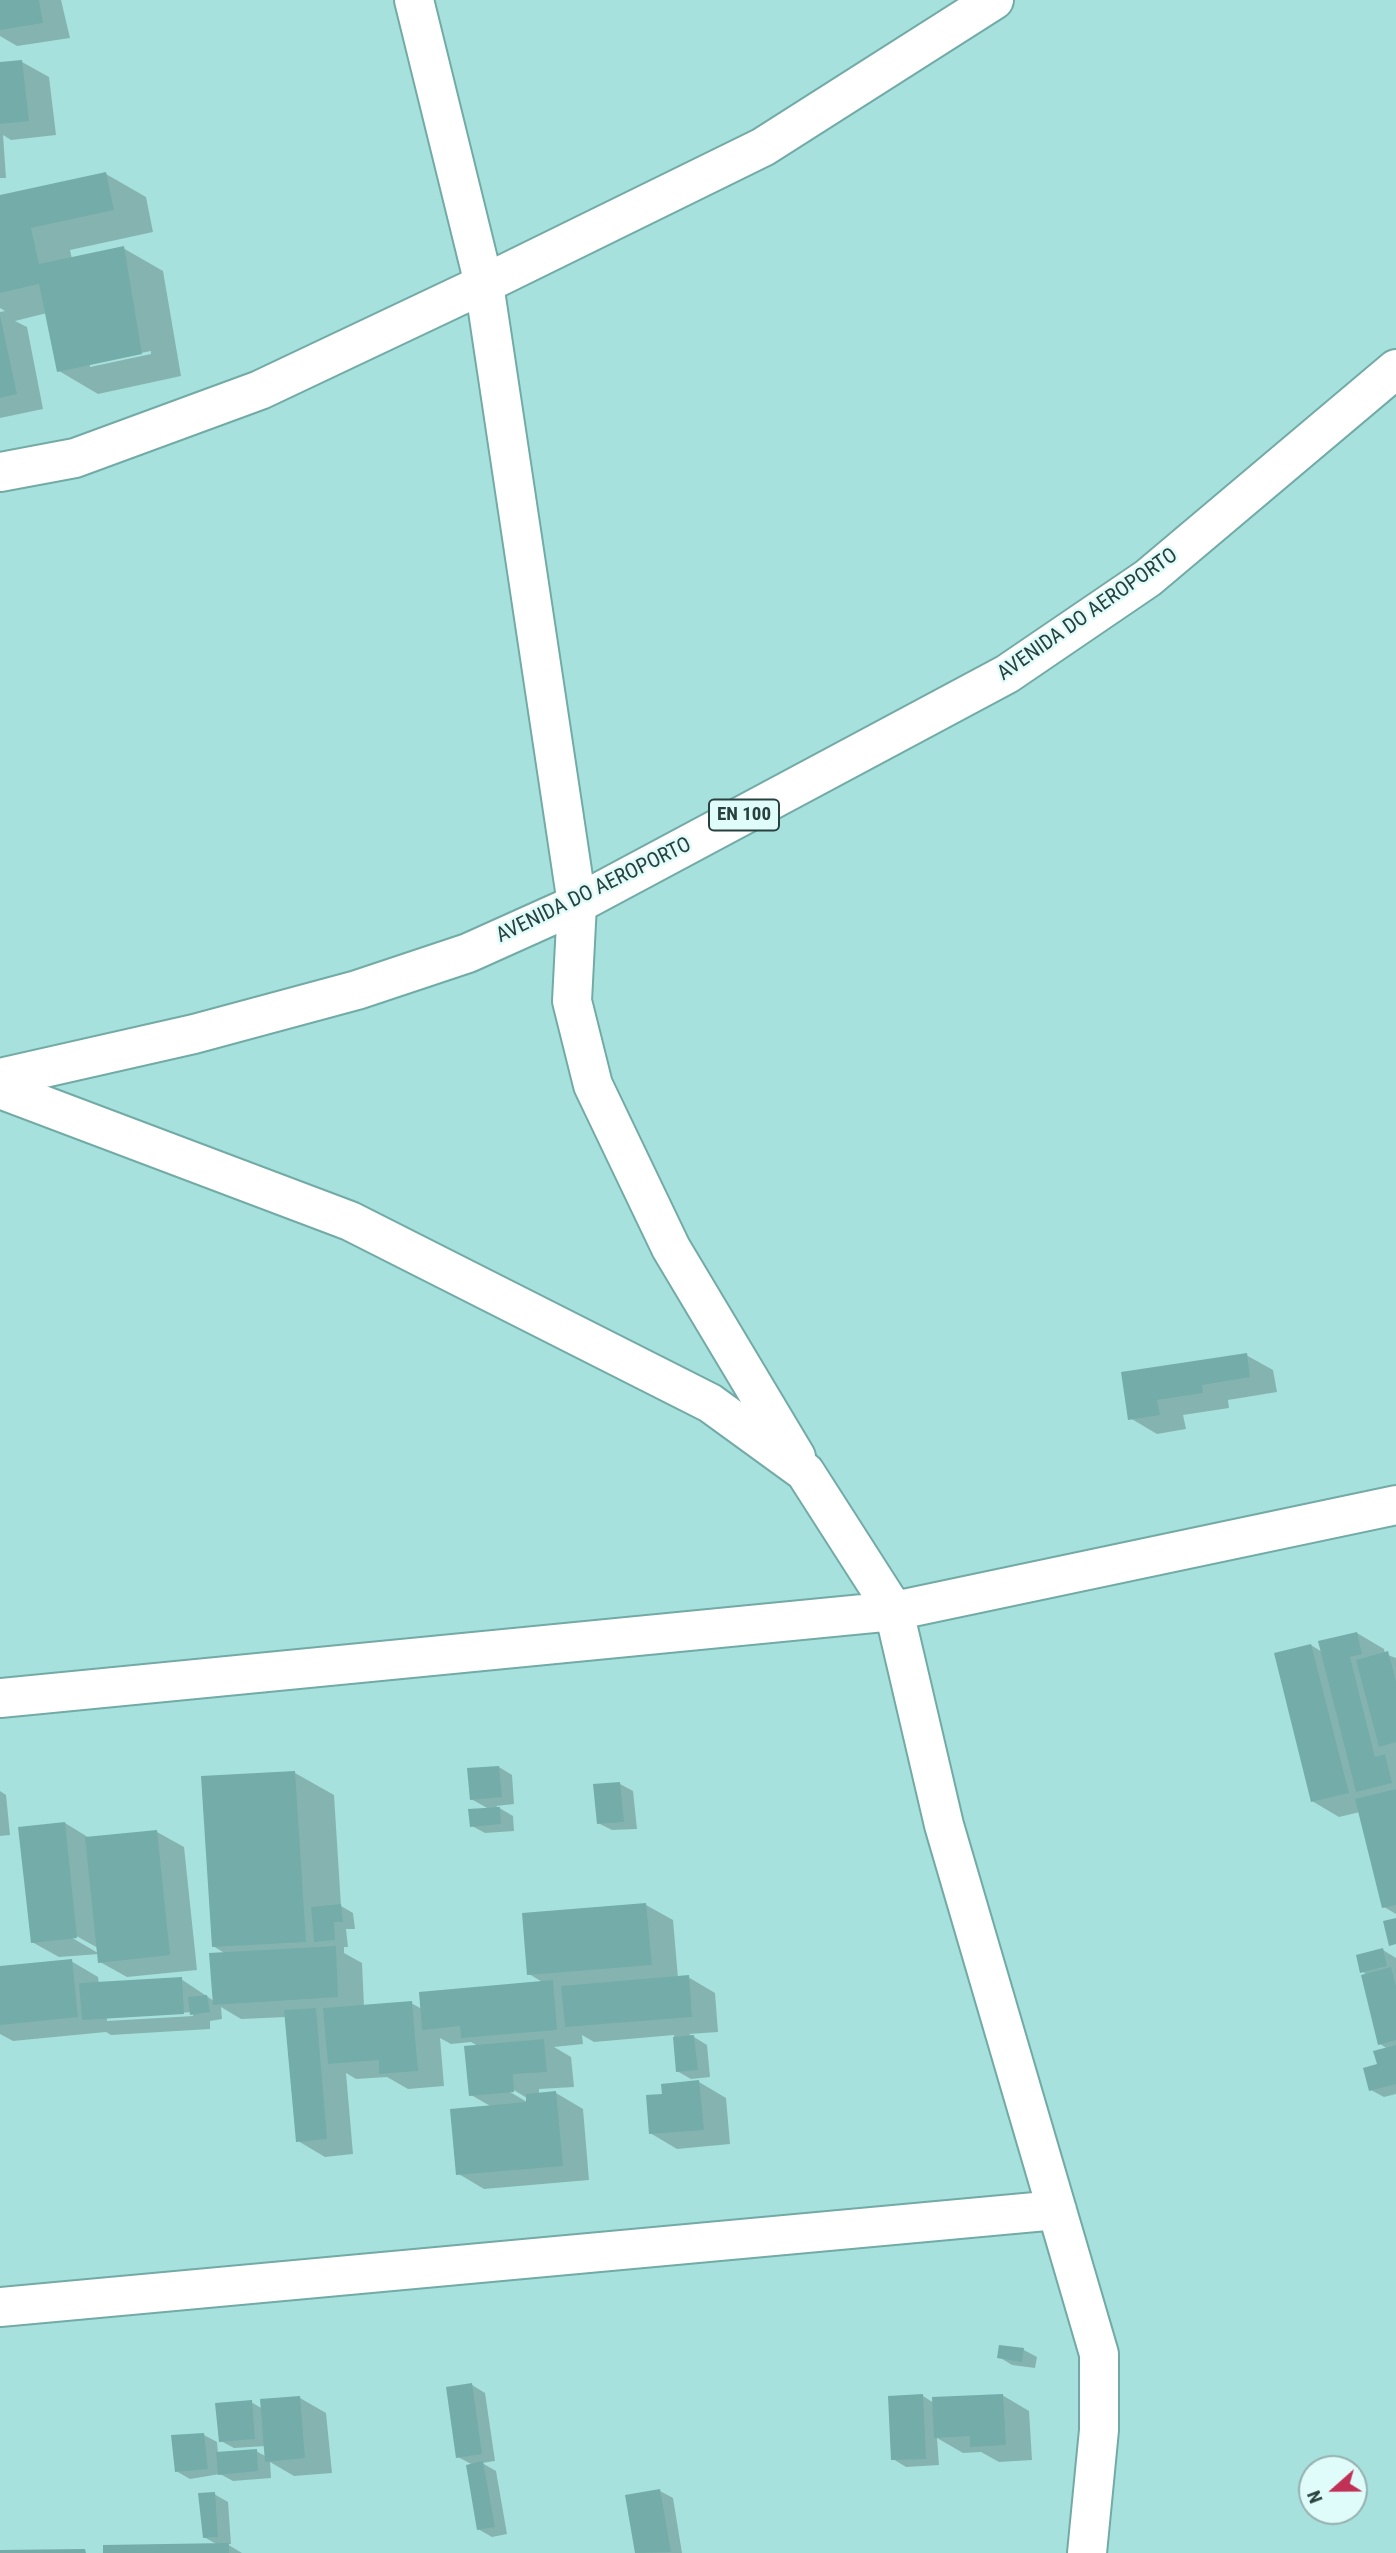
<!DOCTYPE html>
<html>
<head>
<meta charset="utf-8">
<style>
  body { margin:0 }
  #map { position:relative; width:1396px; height:2553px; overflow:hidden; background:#a7e1dd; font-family:"Roboto Condensed",sans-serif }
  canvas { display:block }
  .north { position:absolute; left:1298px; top:2455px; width:70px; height:70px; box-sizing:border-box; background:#dffcfa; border:2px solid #96b1af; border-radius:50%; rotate:249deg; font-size:19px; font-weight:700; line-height:28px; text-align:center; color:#28403e }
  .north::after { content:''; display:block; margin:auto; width:24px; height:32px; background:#c13156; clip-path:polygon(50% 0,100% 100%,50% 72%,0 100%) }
</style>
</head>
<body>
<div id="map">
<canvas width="1396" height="2553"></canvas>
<div class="north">N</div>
</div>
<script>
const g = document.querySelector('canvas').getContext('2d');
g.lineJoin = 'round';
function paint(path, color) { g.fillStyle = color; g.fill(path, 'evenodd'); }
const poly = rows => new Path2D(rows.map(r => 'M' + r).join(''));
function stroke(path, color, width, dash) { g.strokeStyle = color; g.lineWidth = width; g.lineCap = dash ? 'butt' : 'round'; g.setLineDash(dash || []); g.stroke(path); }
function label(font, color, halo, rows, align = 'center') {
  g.font = font + ' "Roboto Condensed",sans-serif'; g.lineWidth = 5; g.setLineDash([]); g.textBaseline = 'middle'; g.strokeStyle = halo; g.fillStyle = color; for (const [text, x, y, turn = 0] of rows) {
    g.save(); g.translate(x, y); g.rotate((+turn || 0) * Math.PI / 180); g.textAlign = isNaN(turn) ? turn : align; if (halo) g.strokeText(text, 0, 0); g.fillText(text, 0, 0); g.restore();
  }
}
paint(poly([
  [0,0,61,0,70,38,17,46,0,36],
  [22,62,49,77,56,135,11,140,3,135,6,178,0,178,0,64],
  [106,174,146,197,153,232,70,250,72,259,123,248,163,271,181,376,98,394,59,371,47,313,15,321,27,327,43,409,0,418,0,312,5,311,0,308,0,197],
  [151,351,151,354,90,367,90,363],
  [1246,1355,1273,1370,1277,1392,1228,1400,1229,1408,1183,1415,1186,1429,1157,1434,1130,1418,1123,1374],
  [1357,1633,1384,1649,1385,1654,1396,1658,1396,1914,1384,1907,1360,1812,1339,1817,1312,1801,1311,1645,1322,1652],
  [499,1767,512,1775,514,1804,496,1806,513,1816,514,1831,485,1833,472,1826,489,1809,471,1799],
  [295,1773,334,1795,341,1906,353,1913,355,1929,346,1929,348,1947,344,1947,344,1953,362,1963,364,2006,411,2003,422,2009,544,1983,529,1974,646,1905,673,1920,678,1978,688,1977,715,1993,718,2032,689,2034,707,2045,710,2077,691,2079,677,2071,674,2035,594,2042,582,2035,583,2044,554,2047,571,2057,574,2087,539,2089,539,2094,556,2093,583,2109,589,2180,484,2189,457,2173,492,2107,471,2095,478,2046,471,2042,451,2044,440,2038,444,2086,408,2089,387,2077,356,2079,346,2073,353,2154,325,2157,298,2141,287,2017,241,2019,221,2007,222,2019,210,2021,210,2029,111,2035,106,2032,13,2041,0,2034,0,1968,71,1961,98,1977,99,1984,181,1979,214,2001,226,1954,213,1946],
  [193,2012,193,2016,107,2021,107,2017],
  [507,2086,527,2098,527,2102,505,2089],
  [620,1784,633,1791,637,1829,612,1830,598,1823],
  [0,1791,6,1795,10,1835,0,1836],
  [65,1823,91,1839,157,1832,184,1847,197,1970,127,1977,100,1962,99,1954,59,1957,32,1942],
  [71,1933,98,1948,98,1953,69,1936],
  [1383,1950,1396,1958,1396,2094,1384,2097,1371,2090,1388,2049,1380,2044,1367,1975,1362,1971],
  [699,2082,726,2098,730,2144,677,2149,650,2133,663,2096],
  [1024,2350,1037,2357,1035,2368,1012,2365,999,2357],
  [472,2385,485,2393,495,2461,482,2463,496,2471,507,2534,492,2537,478,2529,473,2465,458,2457],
  [1002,2395,1029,2411,1032,2460,999,2462,981,2452,963,2453,937,2438,939,2465,906,2467,893,2459,923,2396,934,2403],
  [300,2398,326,2413,332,2473,294,2476,270,2462,271,2478,233,2481,220,2474,190,2479,176,2471,204,2435,217,2442,218,2454,256,2451,267,2457,266,2446,234,2448,221,2441,251,2402,263,2409],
  [660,2491,673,2498,682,2553,637,2553,627,2496],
  [214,2494,228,2502,231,2544,227,2544,242,2553,105,2553,218,2545,204,2537]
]), '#0003');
paint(poly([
  [0,0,39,0,43,23,0,30],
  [22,60,29,121,0,124,0,62],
  [106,172,114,210,31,228,39,264,124,246,142,354,57,372,39,284,0,293,0,195],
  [0,315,17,394,0,398],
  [1247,1353,1250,1377,1202,1385,1203,1393,1157,1400,1160,1415,1128,1420,1121,1372],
  [1357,1632,1362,1654,1350,1657,1375,1757,1385,1754,1392,1783,1356,1792,1318,1641],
  [1311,1644,1349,1793,1311,1802,1274,1653],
  [1388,1651,1396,1681,1396,1742,1379,1747,1356,1660],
  [499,1766,502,1797,470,1800,467,1768],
  [295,1771,306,1942,212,1947,201,1776],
  [620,1782,624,1822,597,1824,593,1784],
  [1396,1789,1396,1905,1382,1908,1355,1799],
  [500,1807,501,1824,470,1827,468,1809],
  [65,1822,77,1938,31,1943,18,1827],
  [157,1830,170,1955,98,1963,85,1837],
  [646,1903,652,1965,527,1975,522,1913],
  [341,1904,343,1922,334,1922,335,1940,314,1942,311,1907],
  [1396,1918,1396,1944,1389,1946,1383,1921],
  [336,1946,338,1997,213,2005,209,1953],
  [1383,1948,1387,1966,1360,1973,1356,1955],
  [72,1959,78,2017,0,2025,0,1966],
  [1391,1967,1396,1986,1396,2040,1378,2045,1361,1975],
  [689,1975,692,2017,565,2027,561,1986],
  [182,1977,184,2014,82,2020,79,1983],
  [553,1980,557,2030,461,2038,460,2026,422,2030,419,1992],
  [207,1995,210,2012,190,2015,188,1997],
  [412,2001,418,2071,379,2074,379,2060,328,2064,323,2008],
  [316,2008,327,2139,296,2142,284,2010],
  [694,2035,698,2070,676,2072,673,2037],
  [544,2039,547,2072,513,2074,514,2092,469,2096,464,2046],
  [1396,2045,1396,2084,1369,2091,1363,2068,1377,2064,1373,2051],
  [699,2080,704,2130,649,2134,646,2095,662,2094,661,2084],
  [556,2091,563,2166,456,2175,450,2109,526,2102,526,2094],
  [999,2345,1024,2348,1022,2362,997,2358],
  [472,2383,482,2454,456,2458,446,2387],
  [923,2394,926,2459,891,2460,888,2396],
  [1003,2394,1006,2445,970,2447,970,2436,934,2438,932,2397],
  [300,2396,305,2458,265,2462,260,2399],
  [252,2400,255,2439,219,2442,215,2403],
  [204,2433,208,2469,175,2472,171,2435],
  [257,2449,258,2471,218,2475,216,2452],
  [483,2461,495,2527,477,2530,466,2465],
  [660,2489,671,2552,635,2553,625,2495],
  [215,2492,218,2537,203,2538,198,2493],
  [229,2543,229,2553,103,2553,103,2545],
  [85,2549,86,2553,0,2553,0,2550]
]), '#73aca8');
const street = poly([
  [414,0,484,284,577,904,572,1001,593,1085,671,1248,796,1457],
  [0,472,75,458,260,390,484,284,763,147,994,0],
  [0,1089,350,1221,710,1403,805,1472,894,1611,944,1825,1099,2354,1099,2430,1087,2553],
  [0,1698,894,1611,1396,1505],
  [0,2307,1057,2210]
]);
const primary = poly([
  [0,1078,194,1034,357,990,468,953,577,904,1007,674,1148,578,1396,369]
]);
stroke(street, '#72aaa6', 42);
stroke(primary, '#72aaa6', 42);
stroke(street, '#fff', 38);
stroke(primary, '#fff', 38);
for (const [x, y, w] of [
  [744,815,70]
]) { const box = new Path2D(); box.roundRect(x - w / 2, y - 15.5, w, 31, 5); g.fillStyle = '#dffcfa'; g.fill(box); stroke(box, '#28403e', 2); }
label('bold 19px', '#28403e', null, [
  ["EN 100",744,815]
]);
label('21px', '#28403e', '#dffcfa', [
  ["AVENIDA DO AEROPORTO",1088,615,-35],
  ["AVENIDA DO AEROPORTO",594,891,-26]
]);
</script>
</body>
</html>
